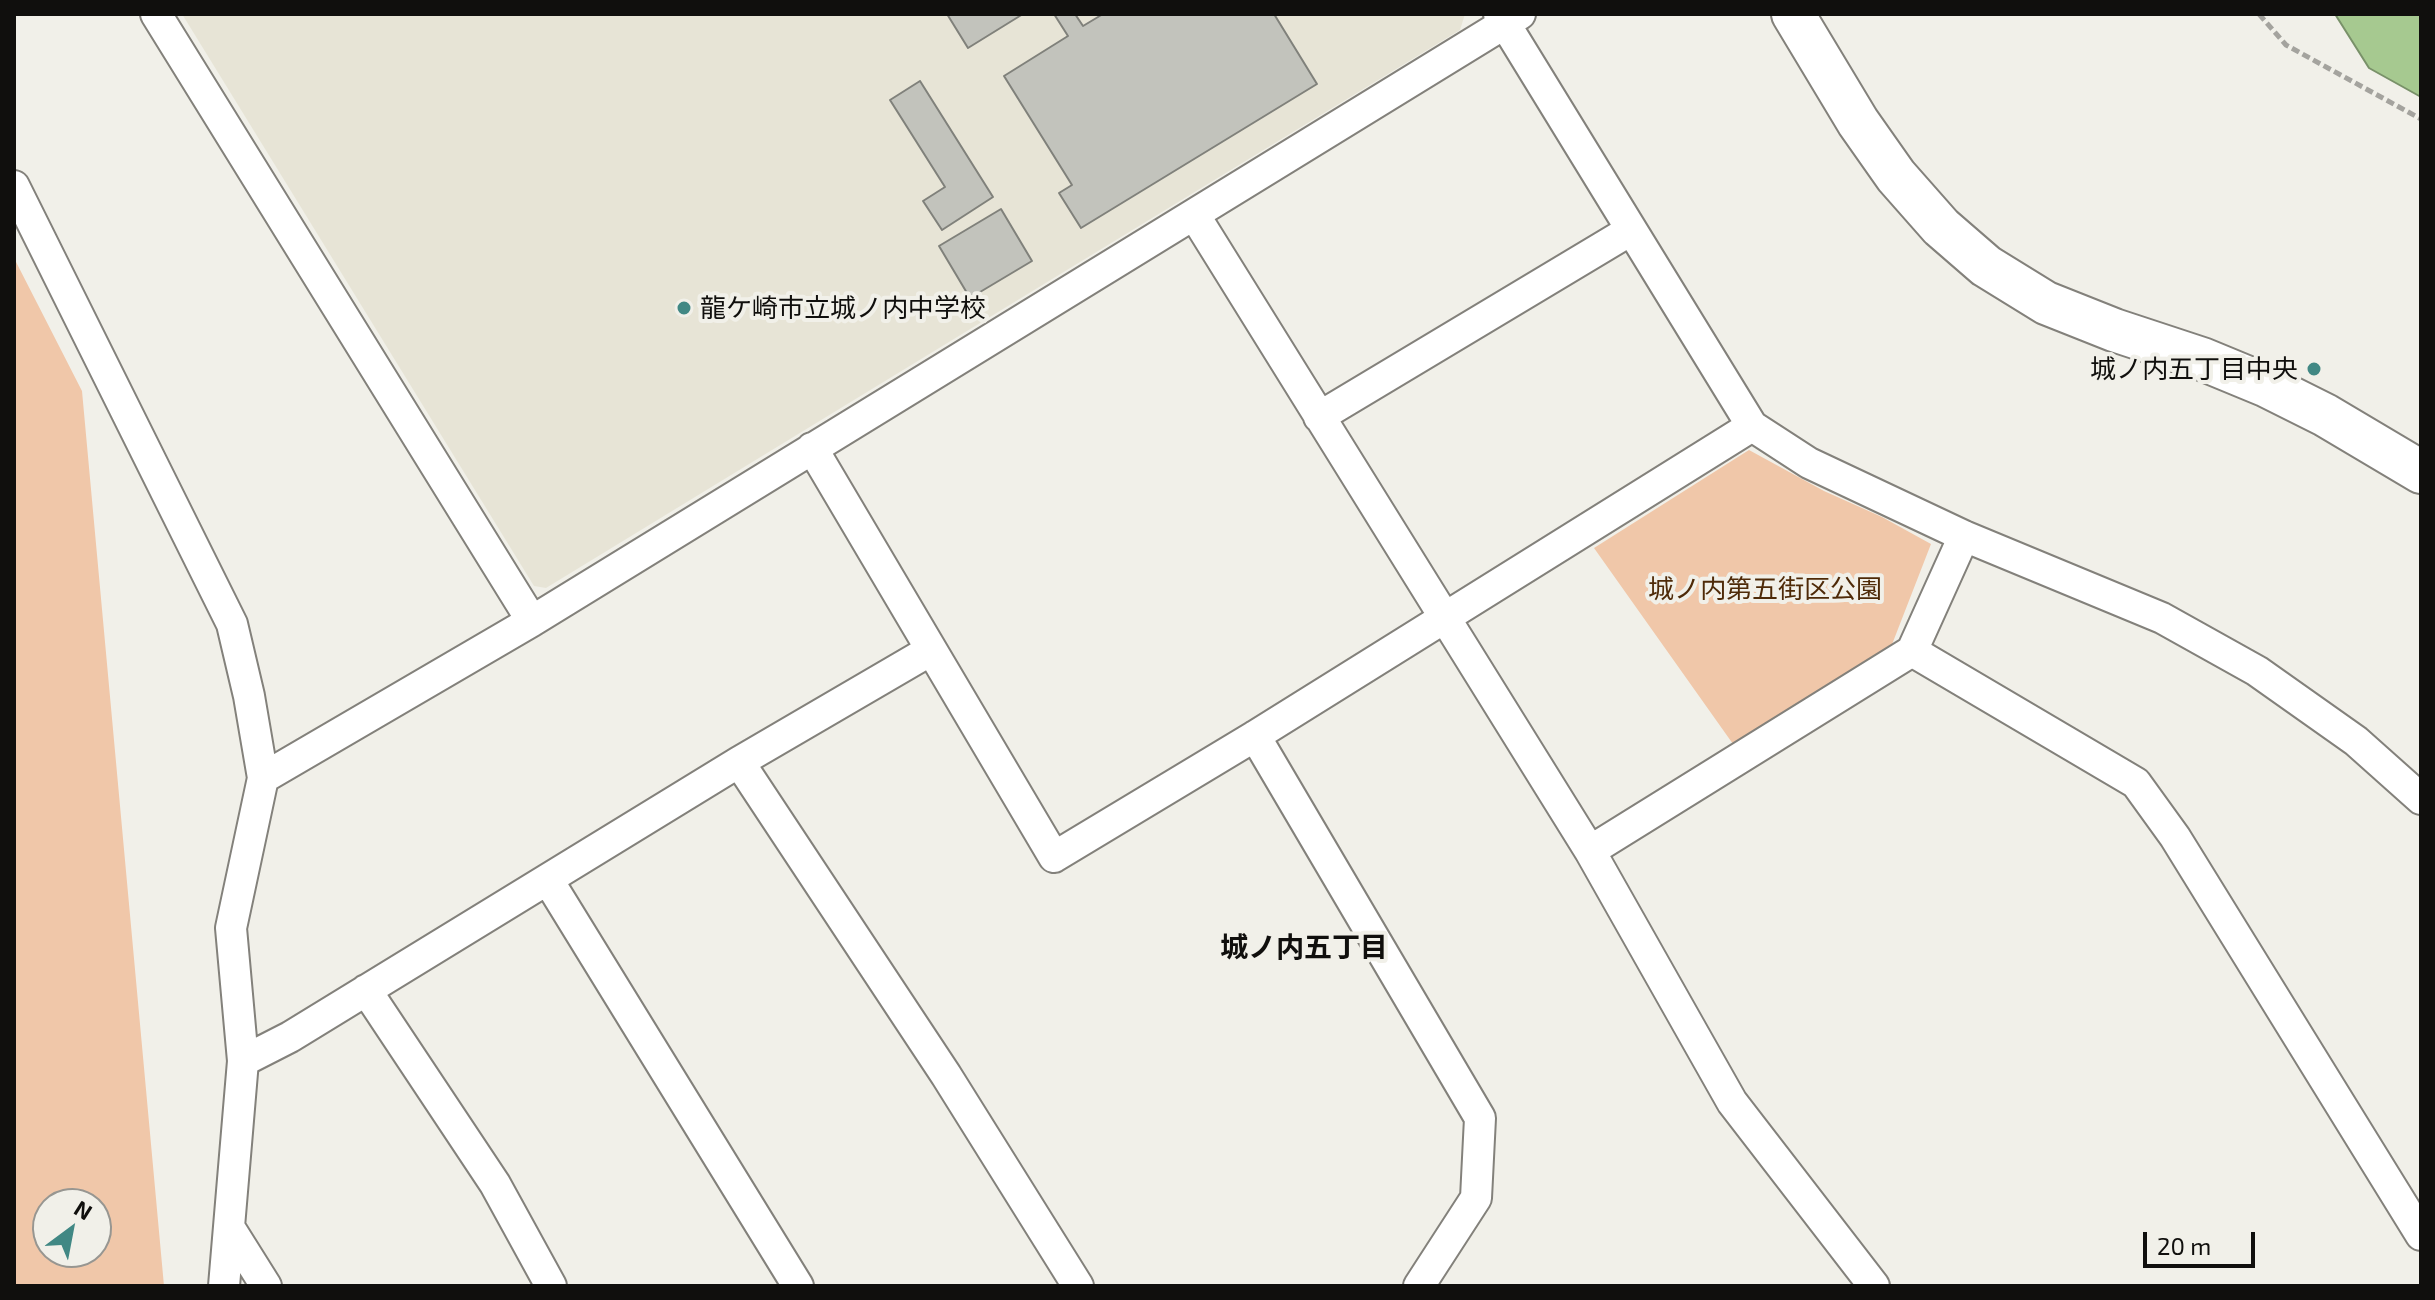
<!DOCTYPE html>
<html>
<head>
<meta charset="utf-8">
<style>
  body { margin:0 }
  #map { position:relative; width:2435px; height:1300px; overflow:hidden; background:#f1f0e9; font-family:"Exo 2",sans-serif }
  canvas { display:block }
  .frame { position:absolute; inset:0; border:16px solid #100f0d; pointer-events:none }
  .north { position:absolute; left:32px; top:1188px; width:80px; height:80px; box-sizing:border-box; background:#f1f0e9; border:2px solid #979691; border-radius:50%; rotate:32deg; font-size:22px; font-weight:700; line-height:32px; text-align:center; color:#100f0d }
  .north::after { content:''; display:block; margin:auto; width:28px; height:36px; background:#418884; clip-path:polygon(50% 0,100% 100%,50% 72%,0 100%) }
  .scale { position:absolute; left:2143px; top:1232px; width:112px; height:36px; box-sizing:border-box; border:4px solid #100f0d; border-top:0; padding-left:10px; font-size:24px; line-height:28px; white-space:nowrap; color:#100f0d; -webkit-text-stroke:6px #f1f0e9; paint-order:stroke }
</style>
</head>
<body>
<div id="map">
<canvas width="2435" height="1300"></canvas>
<div class="frame"></div>
<div class="north">N</div>
<div class="scale">20 m</div>
</div>
<script>
const g = document.querySelector('canvas').getContext('2d');
g.lineJoin = 'round';
function paint(path, color) { g.fillStyle = color; g.fill(path, 'evenodd'); }
const poly = rows => new Path2D(rows.map(r => 'M' + r).join(''));
function stroke(path, color, width, dash) { g.strokeStyle = color; g.lineWidth = width; g.lineCap = dash ? 'butt' : 'round'; g.setLineDash(dash || []); g.stroke(path); }
function label(font, color, halo, rows, align = 'center') {
  g.font = font + ' "Exo 2","Noto Sans JP",sans-serif'; g.lineWidth = 8; g.setLineDash([]); g.textBaseline = 'middle'; g.strokeStyle = halo; g.fillStyle = color; for (const [text, x, y, turn = 0] of rows) {
    g.save(); g.translate(x, y); g.rotate((+turn || 0) * Math.PI / 180); g.textAlign = isNaN(turn) ? turn : align; if (halo) g.strokeText(text, 0, 0); g.fillText(text, 0, 0); g.restore();
  }
}
paint(poly([
  [182,14,1465,14,1460,30,546,588,534,586]
]), '#e7e4d6');
paint(poly([
  [14,258,82,391,164,1286,14,1286],
  [48,1204,96,1204,96,1252,48,1252],
  [1749,450,1824,491,1882,517,1931,544,1891,647,1733,744,1594,548]
]), '#f0c7a9');
const water = poly([
  [2335,14,2421,14,2421,97,2369,68,2335,14]
]);
paint(water, '#a6c990');
stroke(water, '#799169', 2);
const building = poly([
  [947,14,1023,14,968,48,947,14],
  [1054,14,1075,14,1083,26,1103,14,1274,14,1317,84,1081,228,1059,193,1072,185,1004,76,1068,36,1054,14],
  [920,81,993,197,942,230,923,201,945,187,890,100,920,81],
  [1001,209,1032,261,970,298,939,246,1001,209]
]);
paint(building, '#c2c3bc');
stroke(building, '#80817b', 2);
const street = poly([
  [156,14,532,621],
  [1499,14,1752,426,1809,463,1964,536,2162,618,2257,671,2356,741,2421,799],
  [14,186,232,624,249,696,263,778,231,928,243,1061,224,1286],
  [1195,216,1590,851,1732,1102,1874,1286],
  [1319,417,1631,230],
  [812,448,1054,857,1255,736,1752,426],
  [1912,651,2136,783,2175,837,2421,1235],
  [1255,736,1480,1118,1476,1198,1419,1286],
  [739,762,946,1075,1078,1286],
  [263,778,532,621,1520,14],
  [1590,851,1912,651,1964,536],
  [548,880,798,1286],
  [366,990,495,1184,551,1286],
  [243,1061,290,1037,739,762,931,650],
  [229,1227,266,1286]
]);
const secondary = poly([
  [1793,14,1858,122,1896,176,1941,227,1986,266,2046,303,2114,330,2202,359,2265,385,2325,415,2421,472]
]);
stroke(street, '#83817b', 34);
stroke(secondary, '#83817b', 46);
stroke(poly([
  [2259,14,2286,45,2421,119]
]), '#a4a39e', 5, [8, 4]);
stroke(street, '#fff', 30);
stroke(secondary, '#fff', 42);
for (const [x, y, r, color] of [
  [684,308,8,"#418884"],
  [2314,369,8,"#418884"]
]) { const dot = new Path2D(); dot.arc(x, y, r, 0, 2 * Math.PI); g.fillStyle = color; g.fill(dot); stroke(dot, '#f1f0e9', 3); }
label('26px', '#100f0d', '#f1f0e9', [
  ["龍ケ崎市立城ノ内中学校",700,308],
  ["城ノ内五丁目中央",2298,369,"right"]
], 'left');
label('26px', '#4e2a08', '#f1f0e9', [
  ["城ノ内第五街区公園",1765,589]
]);
label('bold 28px', '#100f0d', '#f1f0e9', [
  ["城ノ内五丁目",1304,948]
]);
</script>
</body>
</html>
